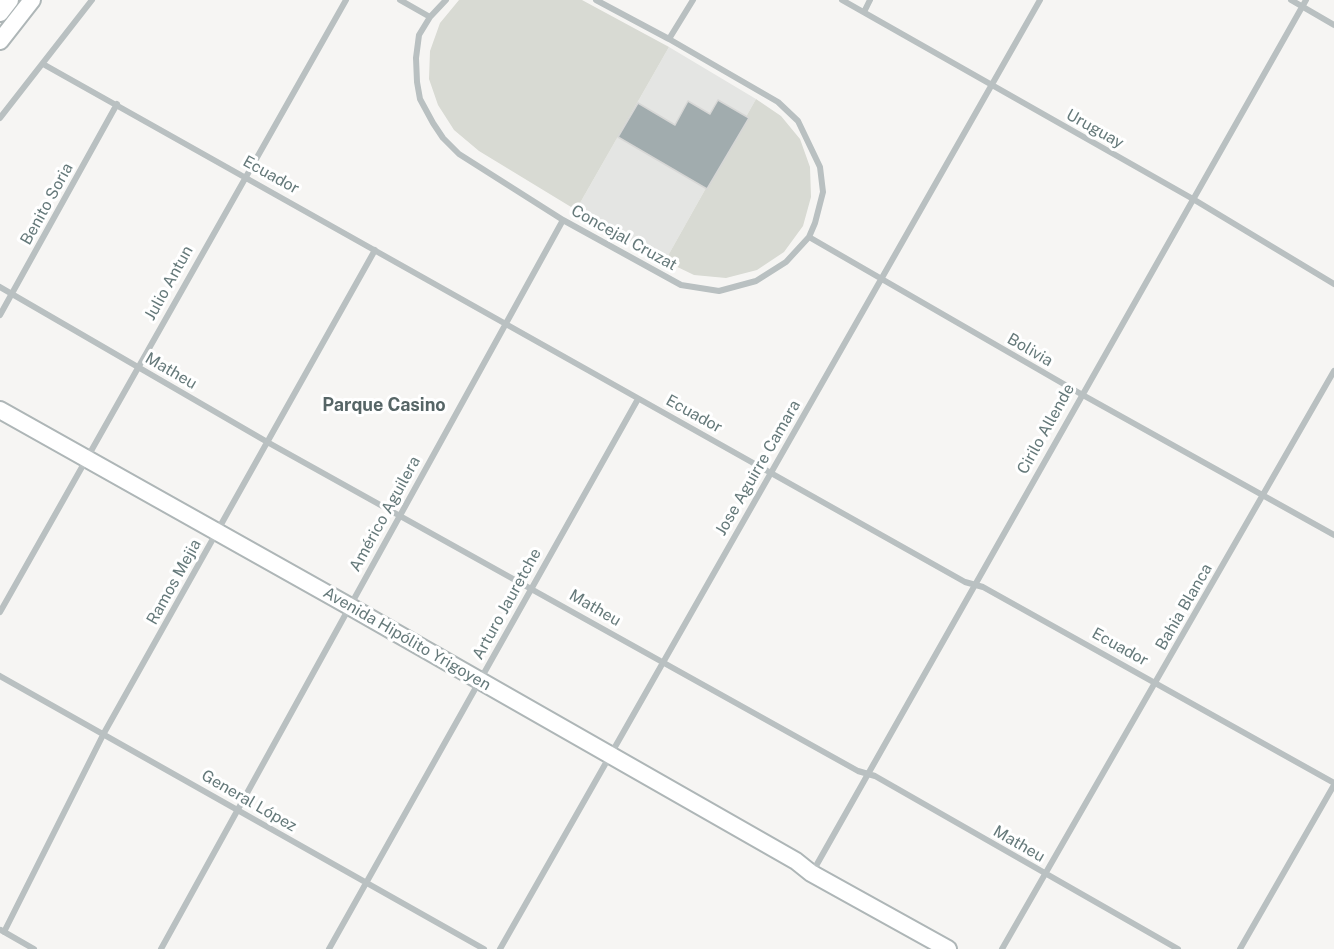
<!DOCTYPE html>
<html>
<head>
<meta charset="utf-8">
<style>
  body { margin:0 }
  canvas { display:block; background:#f6f5f3 }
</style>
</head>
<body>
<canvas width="1334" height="949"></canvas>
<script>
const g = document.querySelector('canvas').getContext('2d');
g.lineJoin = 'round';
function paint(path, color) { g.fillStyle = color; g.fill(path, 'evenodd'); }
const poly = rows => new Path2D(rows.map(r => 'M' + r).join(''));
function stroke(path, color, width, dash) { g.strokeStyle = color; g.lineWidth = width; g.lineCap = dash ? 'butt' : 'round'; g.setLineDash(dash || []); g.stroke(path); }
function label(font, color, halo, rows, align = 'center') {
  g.font = font + ' "Public Sans",sans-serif'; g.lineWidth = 6; g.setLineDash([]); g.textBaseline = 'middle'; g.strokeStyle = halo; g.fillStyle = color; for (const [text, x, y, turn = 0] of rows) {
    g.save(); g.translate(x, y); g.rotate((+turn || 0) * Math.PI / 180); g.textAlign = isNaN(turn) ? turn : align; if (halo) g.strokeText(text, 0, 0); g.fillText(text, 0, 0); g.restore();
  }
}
paint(poly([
  [669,47,756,99,665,261,576,210]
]), '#e4e5e3');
paint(poly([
  [459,0,582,0,669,47,576,210,479,151,454,130,438,105,429,79,430,51,440,23],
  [756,99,781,116,800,139,810,167,811,197,803,226,784,252,757,270,726,278,694,275,665,261]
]), '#d8dad3');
const building = poly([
  [718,100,749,118,707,189,618,137,638,103,675,125,688,101,710,114,718,100]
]);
paint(building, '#a1acae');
stroke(building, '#d7d7d6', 1.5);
const secondary = poly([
  [0,13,10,0],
  [0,41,32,0],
  [0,410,349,606,796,861,811,873,948,949]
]);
stroke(secondary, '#aeb6b7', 20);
stroke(poly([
  [400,0,430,17],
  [446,0,430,17,419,35,416,58,417,82,420,99,433,123,443,138,459,154,563,220,681,285,719,291,756,281,786,262,809,237,815,223,823,192,820,167,798,121,778,102,669,39,596,0],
  [842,0,1193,199,1334,284],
  [1291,0,1334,25],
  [864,12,870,0],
  [669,39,693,0],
  [43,64,965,582,983,587,1334,783],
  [0,118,92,0],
  [809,237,1081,394,1334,535],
  [0,287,269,443,858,771,875,776,1178,949],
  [0,315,117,104],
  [0,612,346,0],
  [0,676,484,949],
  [812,873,1306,0],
  [1,930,34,949],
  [4,932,104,733,375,250],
  [161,949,563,220],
  [329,949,638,399],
  [500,949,1040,0],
  [1002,949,1334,371],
  [1240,949,1334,785]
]), '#b9c0c1', 6);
stroke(secondary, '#fff', 16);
label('16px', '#65797a', '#fff', [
  ["Uruguay",1095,129,29],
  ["Ecuador",271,175,29],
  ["Benito Soria",47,204,-61],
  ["Concejal Cruzat",624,238,29],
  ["Julio Antun",169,283,-61],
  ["Bolivia",1030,350,30],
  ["Matheu",171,371,30],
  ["Ecuador",694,414,29],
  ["Cirilo Allende",1046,429,-61],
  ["Jose Aguirre Camara",758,468,-60],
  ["Américo Aguilera",385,514,-61],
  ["Ramos Mejia",174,582,-61],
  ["Arturo Jauretche",507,604,-61],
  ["Bahia Blanca",1184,607,-60],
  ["Matheu",595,608,30],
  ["Avenida Hipólito Yrigoyen",407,639,30],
  ["Ecuador",1120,647,29],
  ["General López",249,801,30],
  ["Matheu",1019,844,30]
]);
label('bold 18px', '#566566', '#fff', [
  ["Parque Casino",384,405]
]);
</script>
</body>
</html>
